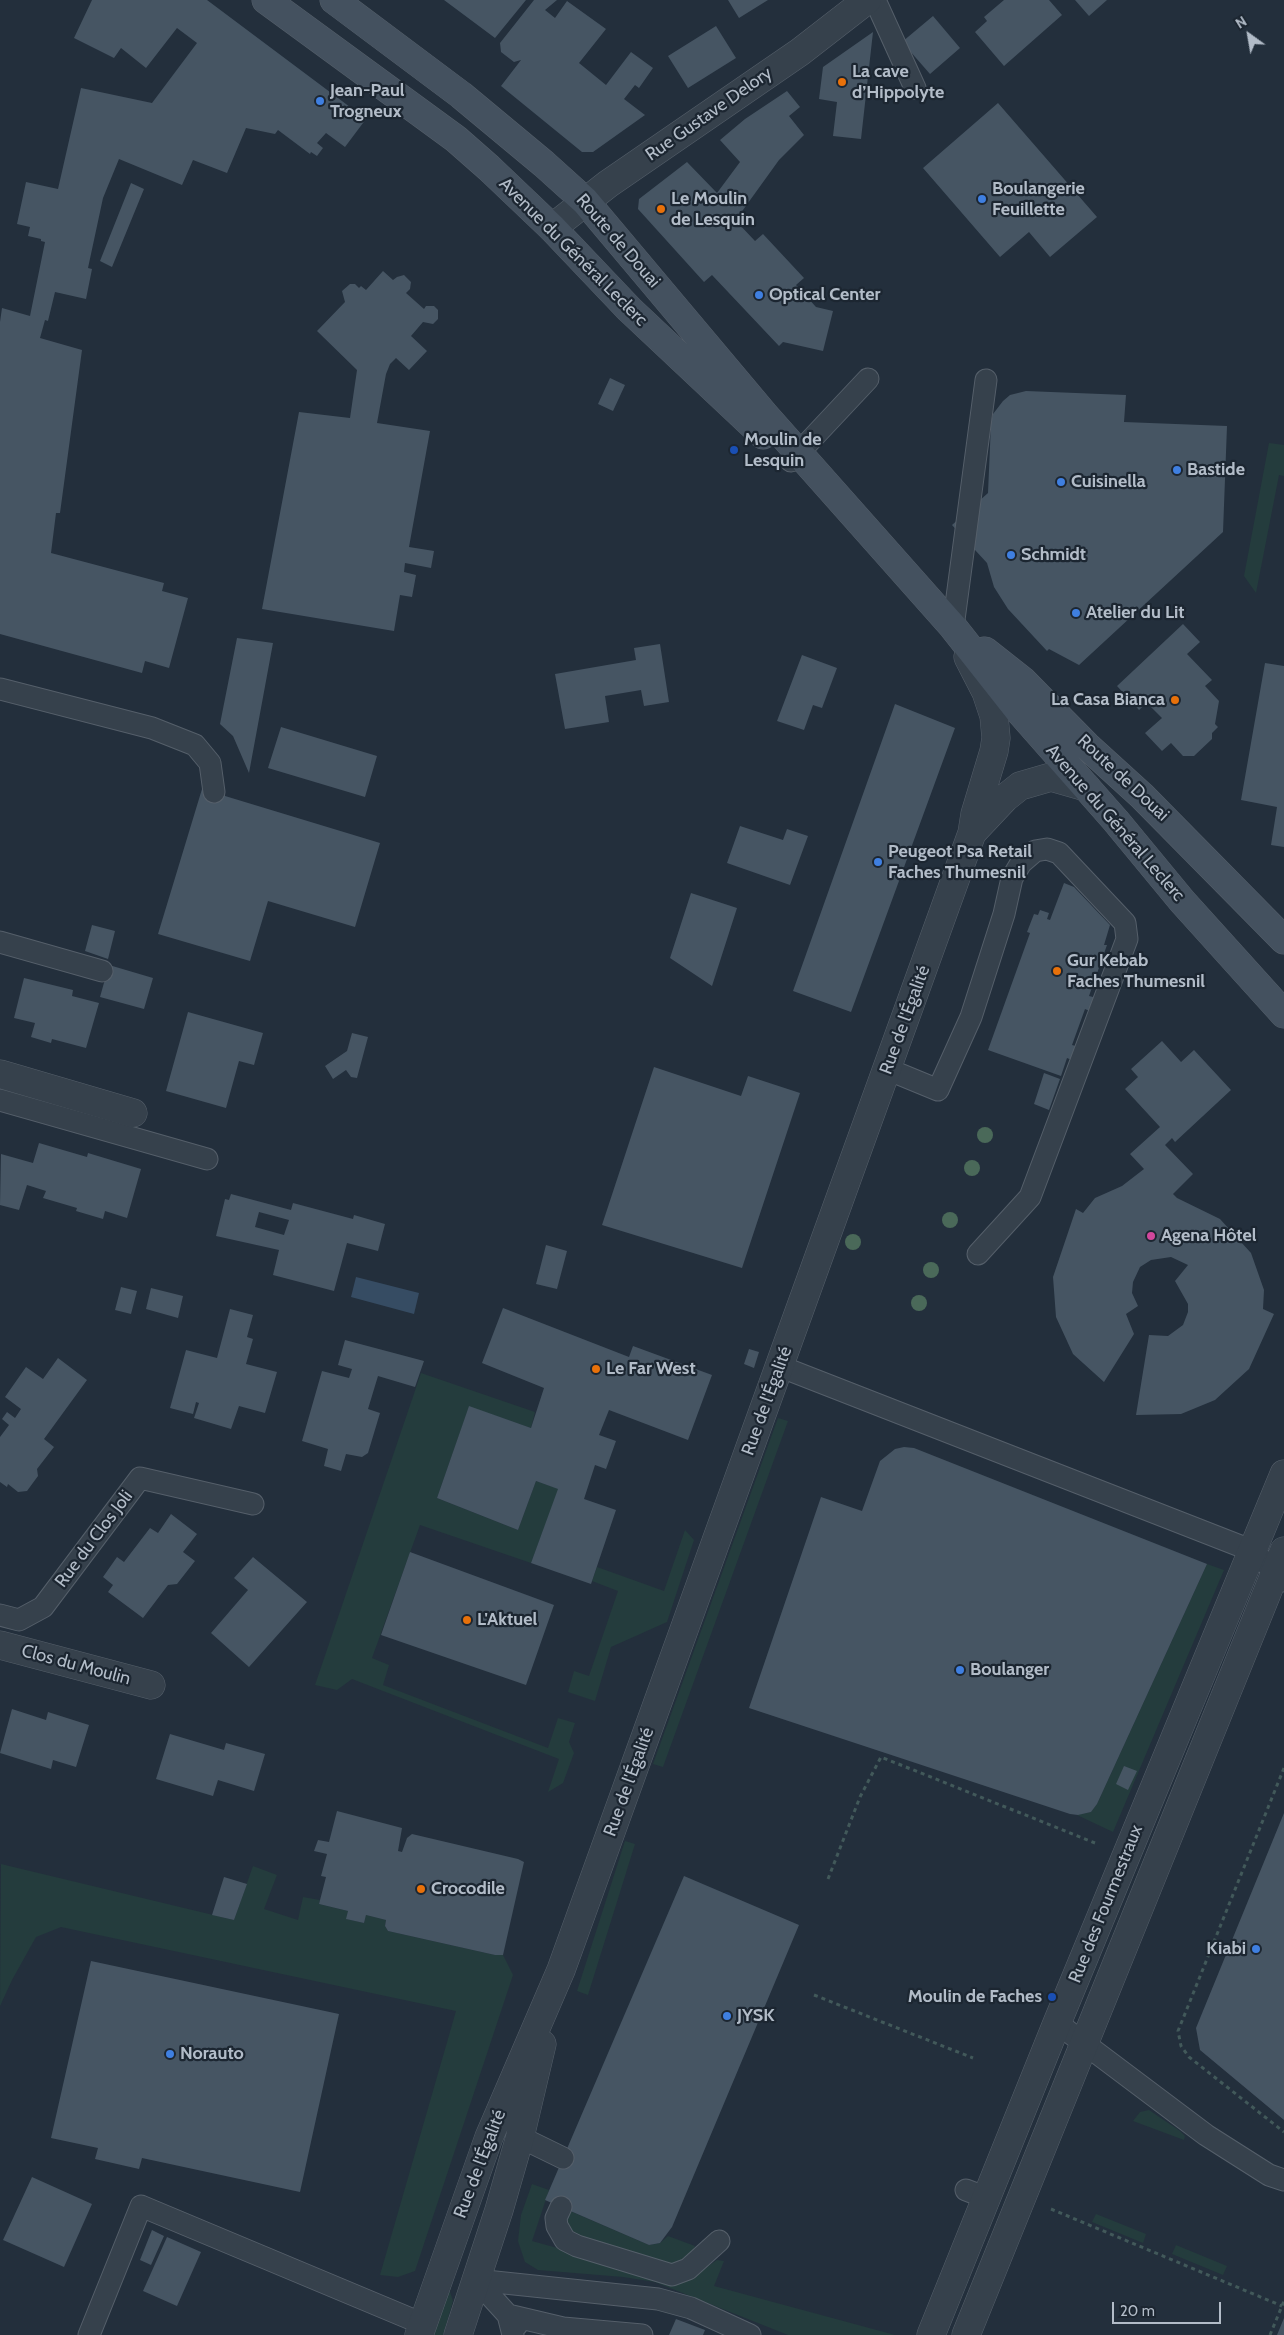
<!DOCTYPE html>
<html>
<head>
<meta charset="utf-8">
<style>
  body { margin:0 }
  #map { position:relative; width:1284px; height:2335px; overflow:hidden; background:#232f3c; font-family:Cabin,sans-serif }
  canvas { display:block }
  .north { position:absolute; left:1224px; top:10px; width:50px; height:50px; -webkit-text-stroke:4px #1c2631; paint-order:stroke; rotate:328deg; font-size:14px; font-weight:700; line-height:20px; text-align:center; color:#b2bcc8 }
  .north::after { content:''; display:block; margin:auto; width:18px; height:22px; background:#b2bcc8; clip-path:polygon(50% 0,100% 100%,50% 72%,0 100%) }
  .scale { position:absolute; left:1112px; top:2302px; width:109px; height:22px; box-sizing:border-box; border:2px solid #b2bcc8; border-top:0; padding-left:6px; font-size:15px; line-height:18px; white-space:nowrap; color:#b2bcc8; -webkit-text-stroke:4px #1c2631; paint-order:stroke }
</style>
</head>
<body>
<div id="map">
<canvas width="1284" height="2335"></canvas>
<div class="north">N</div>
<div class="scale">20 m</div>
</div>
<script>
const g = document.querySelector('canvas').getContext('2d');
g.lineJoin = 'round';
function paint(path, color) { g.fillStyle = color; g.fill(path, 'evenodd'); }
const poly = rows => new Path2D(rows.map(r => 'M' + r).join(''));
function stroke(path, color, width, dash) { g.strokeStyle = color; g.lineWidth = width; g.lineCap = dash ? 'butt' : 'round'; g.setLineDash(dash || []); g.stroke(path); }
function label(font, color, halo, rows, align = 'center') {
  g.font = font + ' Cabin,sans-serif'; g.lineWidth = 4.5; g.setLineDash([]); g.textBaseline = 'middle'; g.strokeStyle = halo; g.fillStyle = color; for (const [text, x, y, turn = 0] of rows) {
    g.save(); g.translate(x, y); g.rotate((+turn || 0) * Math.PI / 180); g.textAlign = isNaN(turn) ? turn : align; if (halo) g.strokeText(text, 0, 0); g.fillText(text, 0, 0); g.restore();
  }
}
paint(poly([
  [1269,443,1284,445,1284,476,1279,475,1256,593,1244,576],
  [421,1373,535,1412,531,1428,469,1407,437,1498,518,1530,536,1481,559,1489,531,1563,420,1525,372,1658,389,1665,383,1685,548,1748,558,1718,575,1723,569,1742,574,1753,563,1783,548,1792,559,1759,352,1679,337,1690,315,1685],
  [778,1418,788,1421,663,1767,653,1764],
  [685,1530,694,1540,667,1622,611,1647,595,1701,568,1692,574,1671,589,1676,618,1591,592,1581,597,1567,664,1591],
  [1207,1564,1224,1570,1113,1832,1077,1815,1091,1812,1097,1804],
  [625,1841,635,1844,588,1995,577,1991],
  [1,1864,234,1920,253,1866,277,1875,264,1909,298,1920,303,1897,320,1900,319,1904,348,1911,347,1919,364,1923,366,1915,386,1920,385,1926,388,1931,495,1955,503,1955,513,1975,415,2271,398,2277,380,2275,456,2011,61,1927,36,1937,12,1980,0,2006],
  [1149,2110,1180,2131,1185,2136,1184,2140,1133,2121,1140,2112],
  [532,2184,549,2190,532,2241,680,2282,697,2274,717,2260,724,2261,714,2286,895,2335,788,2335,655,2282,623,2277,538,2270,525,2262,518,2241,521,2215],
  [570,2211,649,2245,660,2243,668,2236,695,2246,691,2258,670,2267,573,2236,566,2227],
  [1096,2214,1146,2234,1143,2243,1092,2222],
  [1176,2245,1227,2266,1223,2275,1172,2254],
  [449,2289,453,2301,443,2335,427,2335]
]), '#243c3d');
paint(poly([
  [356,1277,419,1293,414,1314,351,1297]
]), '#364c63');
paint(poly([
  [92,0,207,0,366,119,345,147,326,133,317,143,323,148,317,156,311,152,310,154,278,130,275,134,246,128,227,173,193,160,182,185,119,159,103,198,88,268,92,269,86,299,55,292,48,321,45,320,40,338,82,350,60,513,56,513,51,553,164,583,162,591,188,598,169,668,145,661,142,673,0,634,0,322,2,308,30,316,45,242,41,241,41,239,28,236,30,227,17,224,26,182,58,189,81,88,152,103,197,43,177,28,146,68,121,48,114,58,74,38],
  [444,0,526,0,495,38],
  [534,0,557,0,545,10,555,18,567,1,606,29,579,63,606,85,631,52,653,68,639,88,635,85,624,99,645,115,593,152,582,152,501,86,521,60,514,62,501,52,500,43],
  [728,0,768,0,739,18],
  [1004,0,1049,0,1062,15,1004,66,975,32,987,21,984,17],
  [1075,0,1107,0,1089,16],
  [933,16,960,48,930,74,902,42],
  [716,26,736,58,688,88,668,56],
  [873,32,861,139,833,136,837,102,819,99,823,67],
  [787,91,800,107,789,116,804,135,779,160,730,228,737,222,755,241,763,234,804,278,796,285,816,307,833,311,823,351,783,342,779,346,712,275,704,282,638,209,639,199,687,162,717,193,740,162,720,140,745,119],
  [998,103,1097,217,1050,257,1029,232,1000,257,923,168],
  [131,183,144,189,112,267,100,261],
  [383,271,393,280,397,277,404,275,411,282,410,289,406,293,424,309,426,306,434,306,438,310,438,319,433,324,423,322,411,336,427,351,409,370,396,358,390,364,386,374,377,423,430,431,409,547,434,551,431,568,405,563,404,572,416,575,412,597,400,595,394,631,262,609,299,412,350,418,357,370,317,331,345,302,342,291,350,284,355,284,359,288,361,286,366,290],
  [610,378,625,385,613,411,598,404],
  [1026,391,1126,395,1124,422,1227,426,1223,532,1079,665,1049,649,1047,651,1008,609,994,587,987,563,952,525,988,493,991,423,993,414,1003,401,1010,395],
  [1183,624,1200,642,1187,654,1212,680,1205,686,1219,701,1215,724,1218,727,1212,733,1212,739,1194,756,1183,756,1171,743,1162,751,1145,733,1162,718,1147,703,1139,710,1117,686],
  [237,638,273,643,249,773,233,736,220,724],
  [660,644,669,702,644,706,641,690,605,696,609,722,565,729,555,674,636,660,634,648],
  [802,655,837,668,822,708,813,705,804,730,777,721],
  [1265,663,1284,666,1284,847,1271,845,1277,807,1241,800],
  [895,704,955,728,851,1012,793,991],
  [281,727,377,756,365,797,268,768],
  [202,789,380,843,355,927,268,901,250,961,158,934],
  [740,826,783,840,787,829,808,836,790,885,727,863],
  [1064,883,1074,887,1110,925,1104,945,1107,945,1089,996,1097,998,1092,1012,1085,1009,1072,1045,1079,1047,1074,1061,1067,1058,1061,1076,988,1050,1030,933,1027,932,1034,914,1038,915,1040,910,1049,913,1047,919,1050,920],
  [691,893,737,908,712,986,670,958],
  [92,925,115,931,108,959,85,951],
  [109,965,153,978,144,1009,100,997],
  [24,978,73,990,72,996,99,1003,86,1048,52,1039,51,1043,31,1037,35,1023,14,1018],
  [188,1012,263,1033,254,1065,239,1061,226,1108,166,1091],
  [352,1033,368,1037,357,1078,351,1077,346,1070,333,1079,325,1066,347,1051],
  [1162,1041,1181,1062,1194,1050,1231,1090,1175,1142,1172,1138,1165,1145,1193,1174,1173,1194,1177,1198,1220,1219,1251,1253,1264,1290,1263,1309,1274,1314,1249,1369,1215,1400,1181,1414,1136,1415,1149,1335,1168,1336,1183,1325,1188,1312,1188,1304,1175,1281,1188,1265,1171,1257,1151,1260,1140,1267,1133,1282,1132,1293,1138,1306,1126,1314,1134,1334,1104,1382,1073,1354,1056,1317,1053,1277,1076,1209,1083,1213,1095,1198,1122,1186,1144,1169,1130,1154,1160,1127,1125,1089,1138,1077,1131,1069],
  [654,1067,741,1096,748,1076,800,1093,742,1268,602,1225],
  [1044,1073,1060,1079,1049,1110,1034,1104],
  [39,1143,87,1157,88,1153,141,1169,127,1218,105,1211,103,1219,76,1211,77,1208,43,1198,46,1191,27,1185,19,1210,0,1205,1,1154,33,1163],
  [231,1194,291,1210,293,1203,353,1219,354,1215,385,1224,378,1251,347,1243,334,1291,273,1275,279,1250,216,1236,225,1199,229,1200],
  [259,1212,289,1220,284,1235,255,1227],
  [546,1245,567,1251,557,1289,536,1284],
  [121,1287,137,1291,131,1314,115,1310],
  [151,1288,183,1296,178,1318,146,1309],
  [503,1308,629,1357,633,1346,712,1375,688,1440,609,1410,599,1435,616,1441,606,1469,595,1465,584,1499,616,1510,591,1584,531,1563,558,1489,536,1481,518,1530,437,1498,469,1406,531,1428,544,1388,482,1363],
  [230,1309,253,1315,247,1337,253,1339,246,1364,277,1372,265,1413,239,1406,231,1429,194,1418,199,1403,196,1402,193,1414,170,1408,186,1350,217,1358],
  [345,1340,424,1361,415,1387,378,1376,368,1409,380,1413,368,1453,362,1457,346,1454,341,1471,324,1466,328,1449,302,1441,322,1371,349,1378,352,1369,338,1365],
  [749,1349,759,1352,754,1368,744,1364],
  [58,1358,87,1380,44,1439,54,1447,37,1469,38,1476,27,1491,18,1492,8,1484,7,1487,0,1482,0,1437,9,1425,2,1419,7,1412,15,1418,21,1409,5,1397,26,1367,43,1379],
  [904,1447,914,1448,1207,1564,1097,1804,1091,1812,1078,1815,1070,1814,749,1708,821,1497,862,1511,880,1461,895,1449],
  [171,1514,197,1534,183,1552,195,1561,177,1584,168,1585,143,1618,108,1592,113,1585,103,1577,117,1557,124,1562,150,1528,158,1533],
  [410,1552,554,1605,526,1685,381,1635],
  [253,1557,307,1602,249,1667,211,1633,248,1590,234,1578],
  [12,1709,46,1720,48,1712,89,1725,76,1767,53,1760,51,1769,0,1753],
  [170,1734,224,1750,226,1743,265,1754,254,1791,218,1780,213,1796,156,1779],
  [1124,1766,1137,1771,1128,1790,1116,1784],
  [337,1811,402,1828,398,1851,402,1852,407,1838,412,1834,518,1859,524,1862,503,1955,495,1955,388,1931,385,1926,386,1920,366,1915,364,1923,346,1919,348,1911,319,1904,326,1877,321,1876,327,1854,314,1851,318,1840,329,1842],
  [1284,1813,1284,2120,1200,2050,1196,2028],
  [684,1876,799,1925,672,2227,660,2243,649,2245,545,2200],
  [224,1877,247,1884,234,1920,212,1915],
  [91,1961,339,2014,300,2192,142,2158,139,2169,95,2159,98,2148,51,2138],
  [32,2177,92,2204,64,2267,3,2240],
  [152,2230,164,2236,151,2265,140,2260],
  [167,2237,201,2252,177,2306,143,2291],
  [1284,2318,1284,2335,1277,2335],
  [676,2319,705,2330,703,2335,669,2335]
]), '#465563');
const service = poly([
  [875,0,915,88],
  [791,461,868,379],
  [953,627,986,380],
  [0,689,152,728,195,745,210,763,214,792],
  [0,942,102,971],
  [887,1069,938,1090,971,1017,1004,914,1012,878,1021,863,1035,851,1047,849,1059,853,1125,923,1127,939,1030,1197,978,1254],
  [0,1100,207,1159],
  [779,1366,1253,1551,1284,1581],
  [0,1615,19,1620,43,1607,140,1478,253,1504],
  [1057,2023,1206,2135,1269,2175,1284,2180],
  [520,2137,563,2158],
  [966,2190,987,2198],
  [561,2207,556,2218,557,2226,565,2240,577,2246,672,2275,688,2269,719,2241],
  [476,2280,658,2299,691,2308,750,2335],
  [476,2280,517,2325],
  [89,2335,141,2206,423,2324],
  [513,2335,508,2315,563,2328,642,2335]
]);
const minor = poly([
  [972,833,1005,798,1020,786,1051,777,1086,787],
  [0,1074,133,1113],
  [0,1645,151,1685],
  [419,2335,489,2137,561,1970,972,833,975,814,994,751,996,738,994,716,986,692,968,657],
  [458,2335,499,2210,520,2137,542,2044]
]);
const tertiary = poly([
  [552,228,608,184,800,52,867,0],
  [931,2335,1057,2023,1284,1474],
  [966,2335,1284,1551]
]);
const secondary = poly([
  [266,0,456,139,489,168,552,228,629,309,763,435],
  [334,0,461,95,544,164,585,201,764,414,953,627,1020,712,1116,821,1182,901,1284,1014],
  [985,651,1023,681,1087,746,1142,796,1284,940]
]);
stroke(service, '#555f6a', 23);
stroke(minor, '#555f6a', 29);
stroke(tertiary, '#555f6a', 29);
stroke(secondary, '#555f6a', 29);
stroke(poly([
  [1284,1768,1178,2031,1181,2046,1189,2057,1284,2132],
  [828,1879,860,1797,881,1757,1095,1843],
  [814,1995,973,2058],
  [1051,2209,1282,2306],
  [1270,2335,1284,2301]
]), '#42595a', 3, [4, 4]);
stroke(service, '#36414c', 21);
stroke(minor, '#36414c', 28);
stroke(tertiary, '#36414c', 28);
stroke(secondary, '#44515f', 28);
g.fillStyle = '#4a6959';
for (const [x, y] of [
  [985,1135],
  [972,1168],
  [950,1220],
  [853,1242],
  [931,1270],
  [919,1303]
]) { g.beginPath(); g.arc(x, y, 8, 0, 2 * Math.PI); g.fill(); }
for (const [x, y, r, color] of [
  [842,82,5,"#e8710a"],
  [320,101,5,"#3f7fe0"],
  [982,199,5,"#3f7fe0"],
  [661,209,5,"#e8710a"],
  [759,295,5,"#3f7fe0"],
  [734,450,5,"#1a4fb4"],
  [1177,470,5,"#3f7fe0"],
  [1061,482,5,"#3f7fe0"],
  [1011,555,5,"#3f7fe0"],
  [1076,613,5,"#3f7fe0"],
  [1175,700,5,"#e8710a"],
  [878,862,5,"#3f7fe0"],
  [1057,971,5,"#e8710a"],
  [1151,1236,5,"#d1479c"],
  [596,1369,5,"#e8710a"],
  [467,1620,5,"#e8710a"],
  [960,1670,5,"#3f7fe0"],
  [421,1889,5,"#e8710a"],
  [1256,1949,5,"#3f7fe0"],
  [1052,1997,5,"#1a4fb4"],
  [727,2016,5,"#3f7fe0"],
  [170,2054,5,"#3f7fe0"]
]) { const dot = new Path2D(); dot.arc(x, y, r, 0, 2 * Math.PI); g.fillStyle = color; g.fill(dot); stroke(dot, '#1c2631', 2); }
label('bold 18px', '#b2bcc8', '#1c2631', [
  ["La cave",852,72],
  ["d’Hippolyte",852,93],
  ["Jean-Paul",330,91],
  ["Trogneux",330,112],
  ["Boulangerie",992,189],
  ["Feuillette",992,210],
  ["Le Moulin",671,199],
  ["de Lesquin",671,220],
  ["Optical Center",769,295],
  ["Moulin de",744,440],
  ["Lesquin",744,461],
  ["Bastide",1187,470],
  ["Cuisinella",1071,482],
  ["Schmidt",1021,555],
  ["Atelier du Lit",1086,613],
  ["La Casa Bianca",1165,700,"right"],
  ["Peugeot Psa Retail",888,852],
  ["Faches Thumesnil",888,873],
  ["Gur Kebab",1067,961],
  ["Faches Thumesnil",1067,982],
  ["Agena Hôtel",1161,1236],
  ["Le Far West",606,1369],
  ["L'Aktuel",477,1620],
  ["Boulanger",970,1670],
  ["Crocodile",431,1889],
  ["Kiabi",1246,1949,"right"],
  ["Moulin de Faches",1042,1997,"right"],
  ["JYSK",737,2016],
  ["Norauto",180,2054]
], 'left');
label('18px', '#b2bcc8', '#1c2631', [
  ["Rue Gustave Delory",709,114,-35],
  ["Route de Douai",618,241,49],
  ["Avenue du Général Leclerc",573,252,45],
  ["Route de Douai",1123,778,43],
  ["Avenue du Général Leclerc",1115,823,49],
  ["Rue de l'Égalité",905,1020,-70],
  ["Rue de l'Égalité",767,1401,-70],
  ["Rue du Clos Joli",94,1539,-53],
  ["Clos du Moulin",76,1665,15],
  ["Rue de l'Égalité",629,1782,-70],
  ["Rue des Fourmestraux",1106,1904,-68],
  ["Rue de l'Égalité",480,2164,-69]
]);
</script>
</body>
</html>
